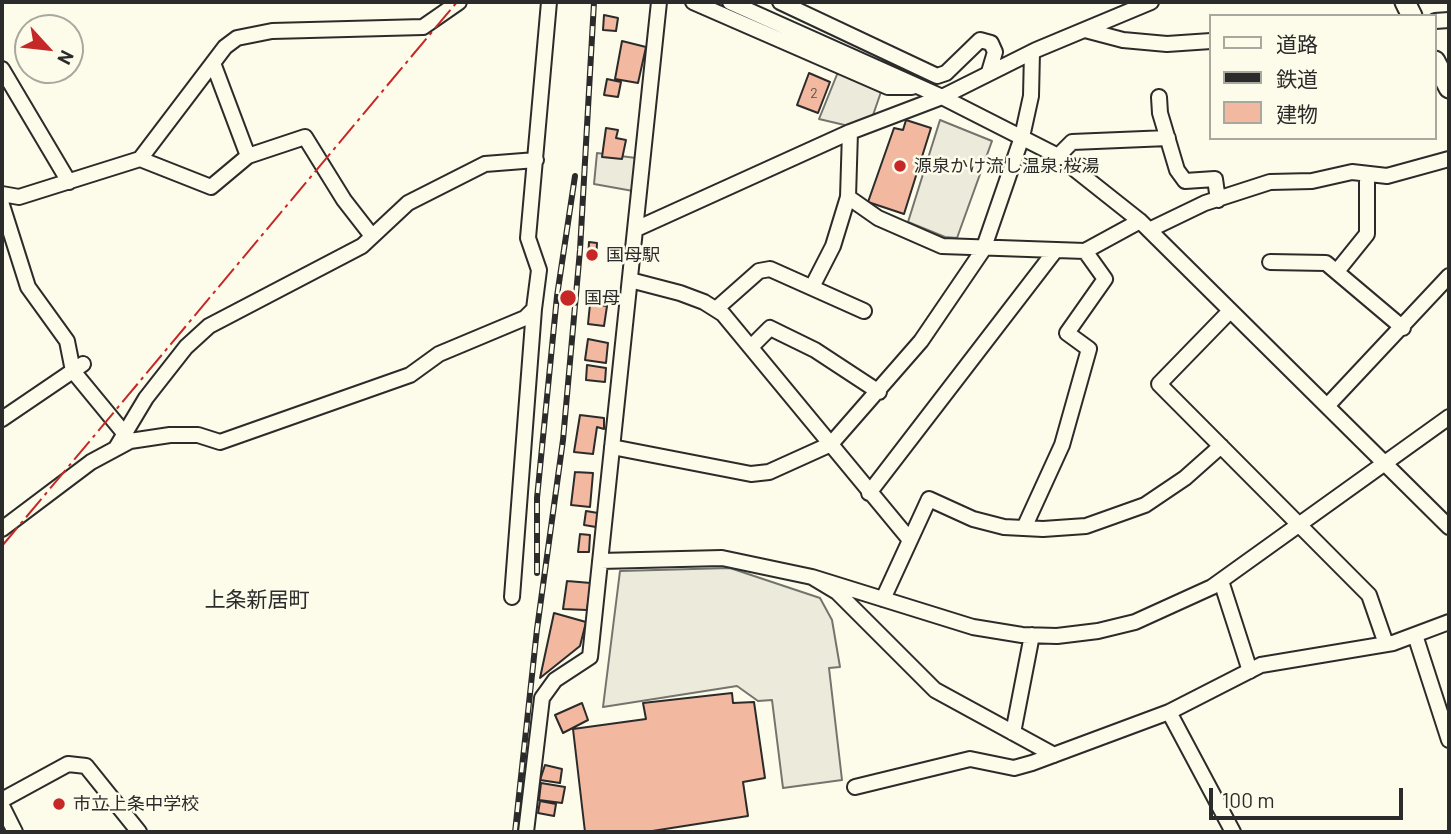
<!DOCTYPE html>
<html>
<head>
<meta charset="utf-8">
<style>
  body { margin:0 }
  #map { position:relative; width:1451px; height:834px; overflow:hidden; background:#fdfbea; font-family:Barlow,"Noto Sans JP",sans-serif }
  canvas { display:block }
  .frame { position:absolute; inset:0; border:4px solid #2b2b2b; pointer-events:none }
  .legend { position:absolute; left:1209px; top:14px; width:228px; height:126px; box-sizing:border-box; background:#fdfbea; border:2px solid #a9a89e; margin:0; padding:9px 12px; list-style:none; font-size:21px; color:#2b2b2b }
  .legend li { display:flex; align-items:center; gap:14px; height:35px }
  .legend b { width:35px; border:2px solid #a9a89e }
  .north { position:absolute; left:14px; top:14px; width:70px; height:70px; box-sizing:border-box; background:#fdfbea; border:2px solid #a9a89e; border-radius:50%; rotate:117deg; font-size:19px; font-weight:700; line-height:28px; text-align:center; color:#2b2b2b }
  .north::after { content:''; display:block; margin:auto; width:24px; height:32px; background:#c62828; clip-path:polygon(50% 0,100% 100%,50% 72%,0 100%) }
  .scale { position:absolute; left:1209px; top:788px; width:194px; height:32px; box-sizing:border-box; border:4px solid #2b2b2b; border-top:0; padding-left:9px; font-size:21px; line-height:24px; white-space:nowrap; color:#2b2b2b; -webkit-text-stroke:5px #fdfbea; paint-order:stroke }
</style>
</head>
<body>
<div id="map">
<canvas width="1451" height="834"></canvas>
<div class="frame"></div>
<ul class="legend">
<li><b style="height:9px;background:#fdfbea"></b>道路</li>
<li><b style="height:9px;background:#2b2b2b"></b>鉄道</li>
<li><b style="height:19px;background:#f2b8a0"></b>建物</li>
</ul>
<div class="north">N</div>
<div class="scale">100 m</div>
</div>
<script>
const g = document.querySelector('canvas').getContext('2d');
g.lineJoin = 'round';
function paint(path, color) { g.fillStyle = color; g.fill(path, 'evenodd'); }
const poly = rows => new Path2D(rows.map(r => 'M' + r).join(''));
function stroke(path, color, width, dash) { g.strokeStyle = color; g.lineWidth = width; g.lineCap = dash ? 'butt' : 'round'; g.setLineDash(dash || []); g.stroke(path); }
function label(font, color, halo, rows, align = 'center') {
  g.font = font + ' Barlow,"Noto Sans JP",sans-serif'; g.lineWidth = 5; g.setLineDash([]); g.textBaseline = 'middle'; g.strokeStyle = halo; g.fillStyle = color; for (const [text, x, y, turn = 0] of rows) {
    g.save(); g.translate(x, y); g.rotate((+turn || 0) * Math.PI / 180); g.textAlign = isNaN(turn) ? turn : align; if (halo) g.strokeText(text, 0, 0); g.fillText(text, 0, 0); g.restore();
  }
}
const green = poly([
  [597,153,636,158,633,191,594,184,597,153]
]);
paint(green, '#ecebdb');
stroke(green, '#74746e', 2);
const parking = poly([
  [838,72,881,92,872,118,853,127,819,119,838,72],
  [940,120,992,141,957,238,945,237,908,222,940,120],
  [730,568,820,598,832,620,840,667,829,668,842,780,783,788,772,700,758,701,737,686,603,707,620,571,730,568]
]);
paint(parking, '#eceadb');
stroke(parking, '#74746e', 2);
const building = poly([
  [604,15,618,18,616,31,603,30,604,15],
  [622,41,646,47,638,83,615,79,622,41],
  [809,73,830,82,818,113,797,105,809,73],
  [607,79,621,82,618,97,604,95,607,79],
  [906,120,931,128,904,214,868,202,894,128,903,130,906,120],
  [606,128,618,130,616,138,626,140,622,159,602,157,606,128],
  [589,242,597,243,596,260,588,259,589,242],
  [590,304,607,306,604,326,588,324,590,304],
  [588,339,608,343,606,363,585,360,588,339],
  [587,365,606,368,605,382,586,380,587,365],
  [580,415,604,418,604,429,597,427,593,454,574,452,580,415],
  [575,472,593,473,590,507,571,505,575,472],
  [586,511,598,513,596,527,584,525,586,511],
  [580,534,590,535,589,552,578,552,580,534],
  [567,581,591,583,587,610,563,609,567,581],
  [554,613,586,622,580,646,540,678,554,613],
  [732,693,733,703,754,702,765,778,743,782,748,816,646,832,585,832,573,729,646,719,643,703,732,693],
  [582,703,588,720,563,733,555,715,582,703],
  [545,765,562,769,560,783,540,780,545,765],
  [541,783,565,787,562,803,539,800,541,783],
  [540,801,556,804,554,816,538,813,540,801]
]);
paint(building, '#f2b8a0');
stroke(building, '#2b2b2b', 2);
const minor = poly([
  [693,2,888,87,912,87],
  [730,2,942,97,1058,156,1140,221,1449,527],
  [780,2,937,76,946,73,980,40,991,43,995,52,989,72],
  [1435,21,1449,20],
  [1085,30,1123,40,1167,44,1211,41],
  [213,63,248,156],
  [2,69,69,182],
  [1159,97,1160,113,1177,170,1185,181,1215,179,1218,200],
  [850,132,848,197,878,218,942,246,1085,251,1140,221],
  [1058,156,1072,142,1168,138],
  [140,159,211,187,248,156,305,137,344,200,372,236],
  [2,194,19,197,140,159,225,47,237,38,272,31,423,27,459,2],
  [2,205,28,287,67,341,73,371,129,439],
  [636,229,850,132,942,97,1036,50,1151,2],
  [1149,230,1205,203,1270,182,1312,181,1352,172,1387,176,1449,159],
  [1270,262,1326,263,1403,328],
  [1338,270,1367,234,1367,174],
  [630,280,680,293,704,302,723,314,910,540],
  [812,287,833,246,848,197],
  [716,309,759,271,770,269,864,311],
  [1229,312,1159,384,1369,595,1386,644],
  [752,346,770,328,815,350,879,392],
  [1328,405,1449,276],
  [2,419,83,364],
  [612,447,751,474,769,472,831,444,921,341,983,250,1022,137,1031,96,1032,52],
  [116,448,146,398,186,347,209,326,362,246,408,203,485,164,536,160],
  [869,493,1055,251],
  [1024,528,1062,445,1089,349,1067,333,1105,279,1085,251],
  [2,529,91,462,130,441,170,435,198,435,220,442,410,375,439,354,525,318,534,309,539,270,528,238,549,2],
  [600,561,722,558,812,577,837,592,935,690,1054,755],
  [812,577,973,627,1022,635,1057,636,1098,631,1135,622,1212,587,1449,417],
  [1221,581,1250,671],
  [512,597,534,309],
  [883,599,929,499,973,519,1004,527,1043,529,1086,526,1145,505,1185,478,1221,446],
  [1415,635,1449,740],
  [1169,712,1233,832],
  [1013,733,1032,635],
  [855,787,970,759,1014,768,1032,763,1169,712,1261,665,1393,643,1449,622],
  [2,800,68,764,86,766,139,832],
  [2,806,15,832],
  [526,832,542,698,555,680,590,657,659,2]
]);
const major = poly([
  [1405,2,1412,16],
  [1435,61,1449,88]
]);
stroke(minor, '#2b2b2b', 18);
stroke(major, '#2b2b2b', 23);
stroke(minor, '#fdfbea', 14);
stroke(major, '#fdfbea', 19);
const rail = poly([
  [537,573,537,498,557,296,575,176],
  [515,832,537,629,563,440,580,250,594,2]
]);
stroke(rail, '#2b2b2b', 6);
stroke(rail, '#fdfbea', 3.5, [10]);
stroke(poly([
  [2,546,457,2]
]), '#c62828', 2, [24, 5, 3.5, 5]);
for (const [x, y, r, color] of [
  [900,166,7,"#c62828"],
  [592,255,7,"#c62828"],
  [568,298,9,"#c62828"],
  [59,804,7,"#c62828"]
]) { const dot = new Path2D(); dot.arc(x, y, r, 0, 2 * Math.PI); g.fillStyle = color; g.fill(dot); stroke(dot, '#fdfbea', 2.5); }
label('14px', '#5d4e48', null, [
  ["2",814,93]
]);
label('18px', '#2b2b2b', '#fdfbea', [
  ["源泉かけ流し温泉;桜湯",914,166],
  ["国母駅",606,255],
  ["国母",584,298],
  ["市立上条中学校",73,804]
], 'left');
label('21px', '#2b2b2b', '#fdfbea', [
  ["上条新居町",257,600]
]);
</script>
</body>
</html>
